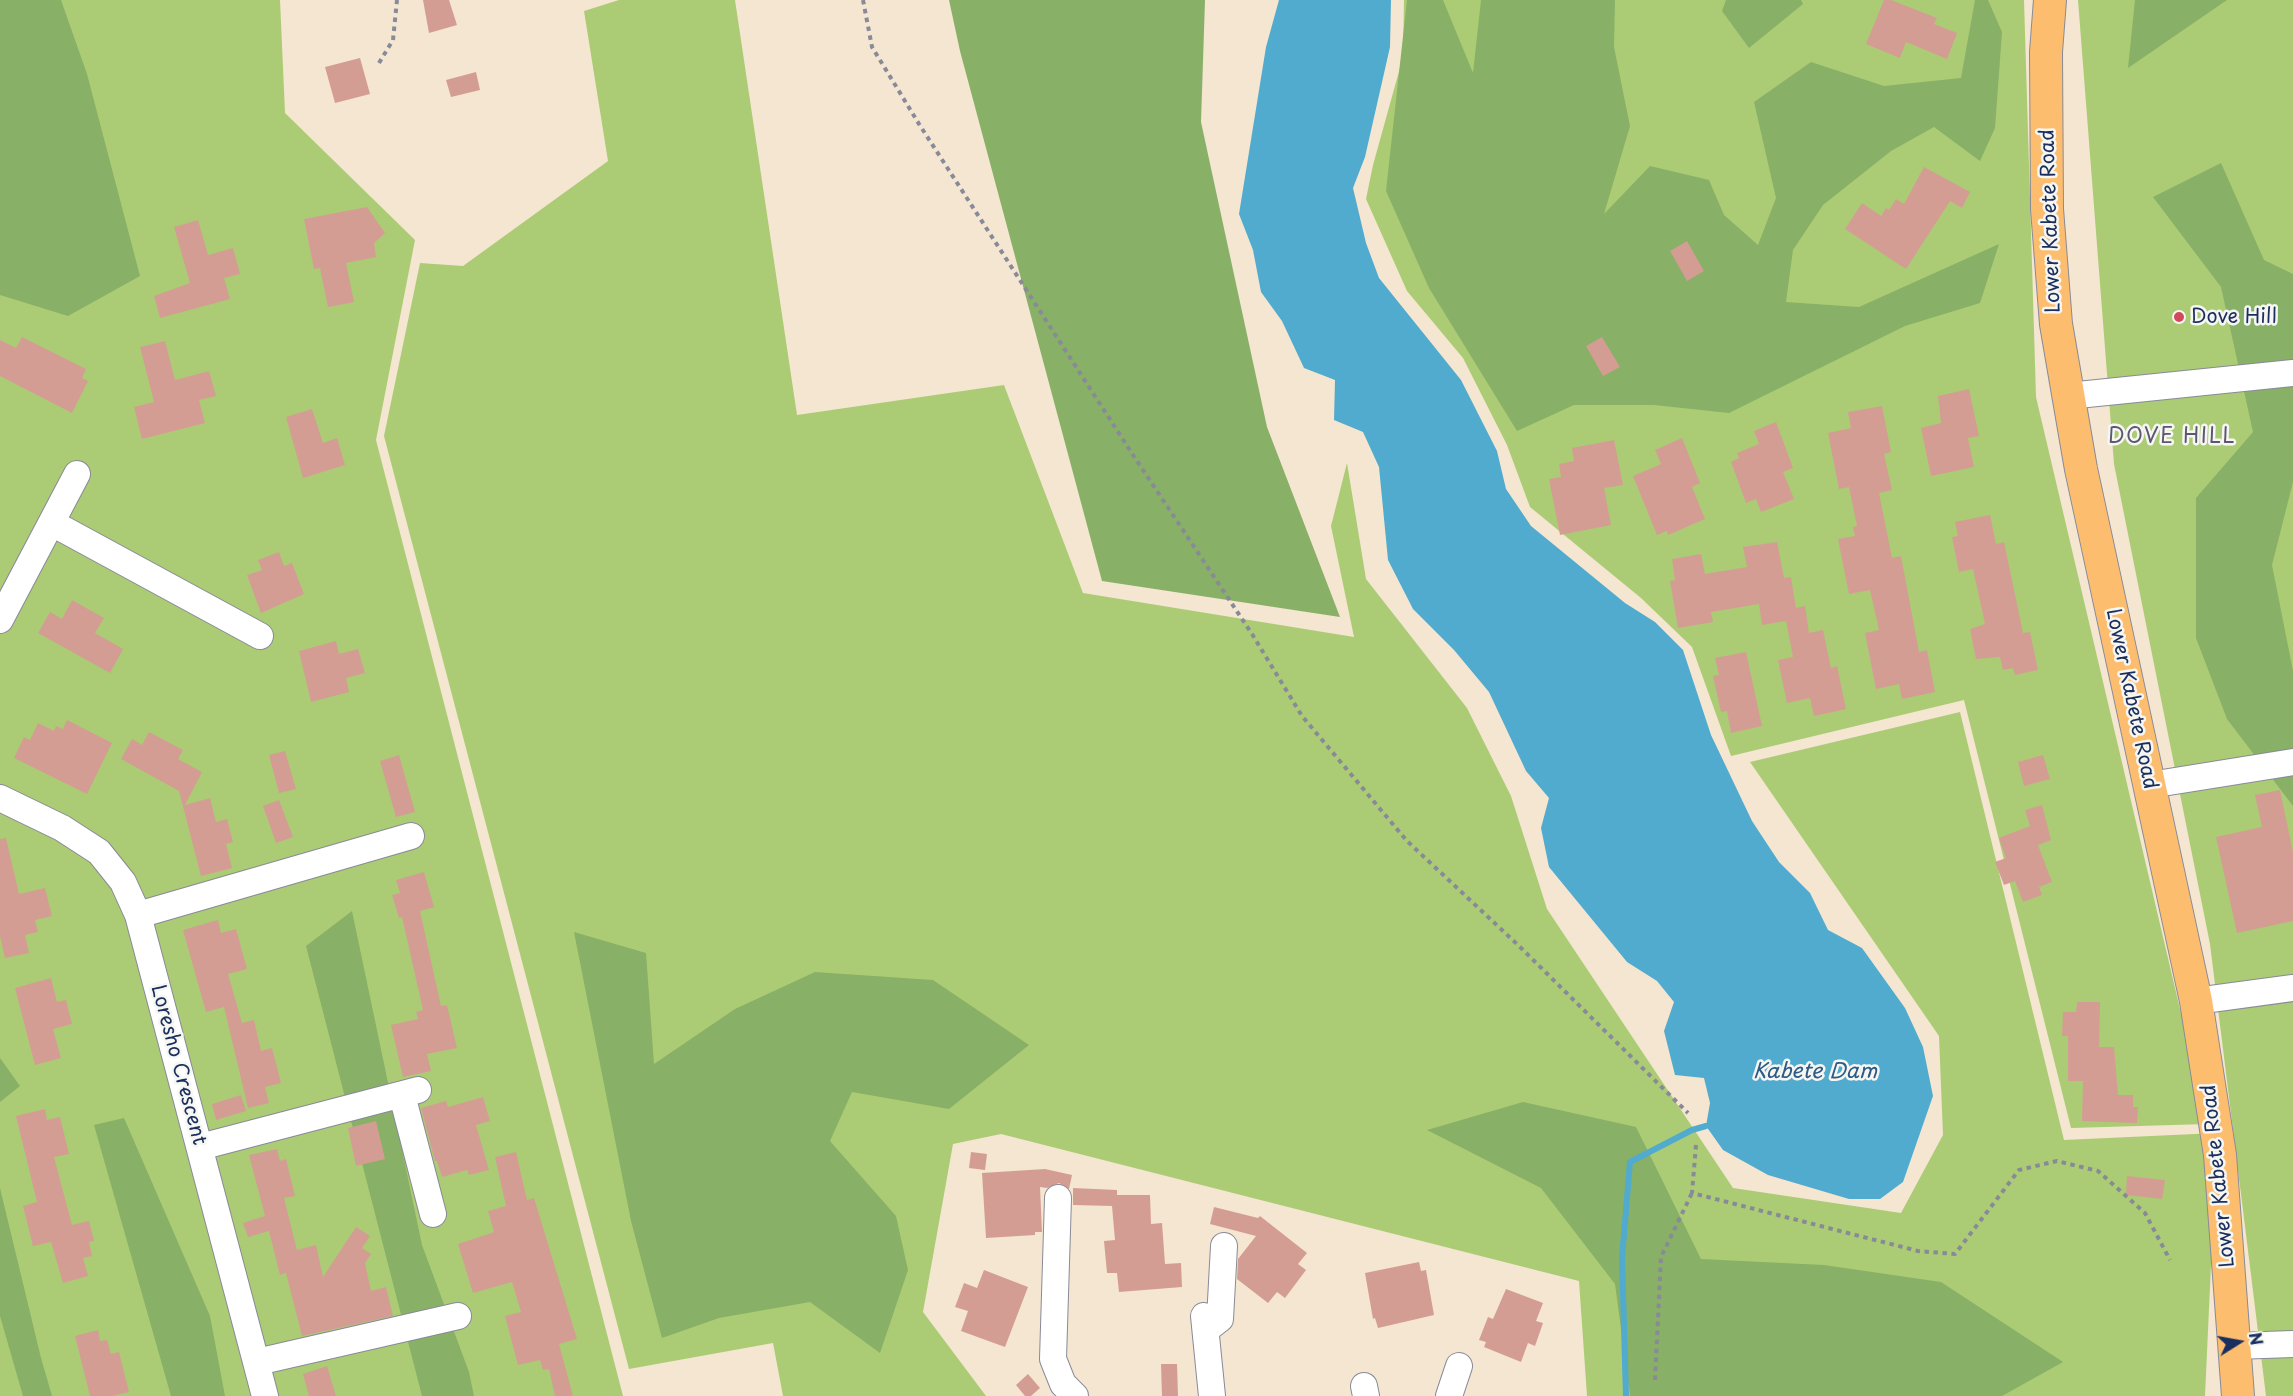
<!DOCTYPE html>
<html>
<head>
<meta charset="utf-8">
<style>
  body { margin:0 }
  #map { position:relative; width:2293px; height:1396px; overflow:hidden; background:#f4e6d1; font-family:"Playpen Sans",sans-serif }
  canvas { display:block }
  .north { position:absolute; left:2209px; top:1312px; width:60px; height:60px; -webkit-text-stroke:4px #f6f6f2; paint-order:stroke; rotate:79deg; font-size:16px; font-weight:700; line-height:24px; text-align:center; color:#1b2f5e }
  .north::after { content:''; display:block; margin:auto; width:21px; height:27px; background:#1b2f5e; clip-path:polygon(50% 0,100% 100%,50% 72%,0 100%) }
</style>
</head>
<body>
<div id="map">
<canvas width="2293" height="1396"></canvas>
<div class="north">N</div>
</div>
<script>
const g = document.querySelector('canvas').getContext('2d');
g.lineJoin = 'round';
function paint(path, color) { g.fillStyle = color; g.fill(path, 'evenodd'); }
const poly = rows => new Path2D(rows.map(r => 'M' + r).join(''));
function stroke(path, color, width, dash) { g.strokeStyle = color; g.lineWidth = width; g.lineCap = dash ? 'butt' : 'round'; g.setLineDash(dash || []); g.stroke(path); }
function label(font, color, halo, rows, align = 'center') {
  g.font = font + ' "Playpen Sans",sans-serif'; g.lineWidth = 5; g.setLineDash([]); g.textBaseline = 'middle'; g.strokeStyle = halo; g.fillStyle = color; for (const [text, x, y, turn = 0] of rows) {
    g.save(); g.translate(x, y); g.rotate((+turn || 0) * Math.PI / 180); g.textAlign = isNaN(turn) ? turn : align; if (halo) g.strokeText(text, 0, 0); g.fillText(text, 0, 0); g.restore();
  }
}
paint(poly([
  [0,0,280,0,285,113,415,240,376,440,623,1396,0,1396],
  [619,0,735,0,797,415,1004,385,1083,593,1354,637,1331,526,1347,463,1366,579,1467,708,1511,796,1547,909,1733,1188,1901,1213,1943,1135,1939,1036,1750,762,1960,712,2064,1140,2217,1133,2205,1396,1587,1396,1579,1281,1001,1134,953,1144,923,1312,986,1396,783,1396,773,1343,629,1369,384,436,420,263,463,266,608,161,584,11],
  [1404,0,2024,0,2036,397,2207,1124,2071,1128,1964,700,1731,756,1692,647,1641,598,1530,507,1507,445,1463,358,1407,291,1366,199,1373,165,1403,57],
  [2078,0,2293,0,2293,1396,2266,1396,2210,944,2114,464]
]), '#abcc74');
paint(poly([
  [0,0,61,0,87,74,140,276,68,316,0,295],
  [949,0,1205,0,1201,122,1267,427,1340,617,1102,581,960,51],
  [1407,0,1443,0,1473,73,1481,0,1615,0,1614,47,1630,126,1604,214,1650,166,1709,180,1724,215,1758,245,1776,198,1754,102,1811,62,1884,86,1961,78,1975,0,1988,0,2002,32,1995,128,1980,161,1934,127,1891,151,1823,205,1793,250,1786,302,1859,307,1999,244,1980,303,1905,326,1729,413,1654,405,1574,405,1517,431,1429,288,1386,191],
  [1726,0,1801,0,1803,4,1749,48,1722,11],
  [2135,0,2227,0,2128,68],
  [2221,163,2264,260,2293,274,2293,482,2272,565,2293,671,2293,806,2227,719,2196,638,2196,498,2253,432,2221,287,2153,197],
  [352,911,422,1245,469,1372,474,1396,422,1396,306,946],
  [574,932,646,953,654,1064,735,1009,815,972,933,980,1029,1045,949,1109,852,1092,830,1141,896,1216,908,1270,880,1353,810,1302,719,1318,662,1338,631,1221],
  [0,1058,20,1086,0,1102],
  [1523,1102,1636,1127,1701,1259,1824,1265,1941,1282,2063,1362,2002,1396,1630,1396,1615,1284,1541,1188,1427,1130],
  [124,1118,210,1316,225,1396,171,1396,94,1125],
  [0,1188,41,1358,52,1396,23,1396,0,1316]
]), '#88b066');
paint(poly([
  [1279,0,1391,0,1390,47,1365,157,1353,188,1366,243,1379,278,1461,380,1497,451,1506,489,1531,526,1625,603,1655,622,1683,650,1711,735,1752,821,1779,862,1810,893,1828,930,1862,948,1905,1008,1923,1047,1933,1096,1903,1182,1880,1199,1849,1199,1768,1175,1723,1150,1706,1126,1710,1103,1704,1078,1675,1075,1664,1031,1674,1002,1657,981,1627,962,1549,867,1541,828,1549,798,1526,771,1489,692,1454,650,1413,609,1388,560,1379,467,1363,432,1334,420,1335,380,1304,368,1282,321,1261,292,1253,250,1239,214,1266,47]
]), '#51abcf');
stroke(poly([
  [1626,1396,1622,1258,1630,1162,1692,1130,1706,1126]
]), '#51abcf', 6);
paint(poly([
  [423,0,449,0,457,25,429,33],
  [1884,0,1891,0,1937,18,1934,24,1957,33,1947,59,1906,42,1900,58,1866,44],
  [360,58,370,94,335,103,325,67],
  [476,72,480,90,451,97,446,80],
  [1924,167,1970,192,1962,208,1950,201,1906,269,1845,229,1862,203,1881,216,1886,208,1889,210,1896,199,1904,204],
  [367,207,385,233,374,243,376,257,346,263,354,302,328,307,320,268,314,269,304,219],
  [198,220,208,255,233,248,240,274,224,278,230,299,160,318,154,296,190,283,174,227],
  [1687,241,1704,271,1687,281,1670,251],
  [22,337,86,369,82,378,88,381,72,413,0,376,0,340,16,348],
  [1602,337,1620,367,1603,376,1586,346],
  [165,341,175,380,209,371,216,396,199,400,205,423,142,439,134,407,154,402,140,347],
  [1969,389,1979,436,1968,438,1974,467,1931,476,1921,428,1941,423,1938,396],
  [1882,406,1891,452,1884,454,1892,490,1879,493,1892,558,1901,556,1919,652,1927,650,1935,692,1902,699,1899,684,1876,689,1865,633,1879,630,1870,590,1849,594,1838,539,1855,536,1853,527,1857,526,1849,487,1839,489,1828,433,1851,428,1848,412],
  [312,409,323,443,337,438,345,465,303,478,286,417],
  [1776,422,1793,468,1783,472,1794,499,1761,512,1756,499,1746,503,1731,462,1739,458,1737,453,1759,444,1754,431],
  [1682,438,1700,483,1692,487,1705,519,1668,535,1667,531,1657,535,1633,476,1661,464,1655,450],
  [1614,440,1623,485,1604,488,1611,525,1560,535,1549,479,1561,477,1559,464,1574,461,1572,448],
  [1990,515,1996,544,2004,542,2023,633,2030,632,2038,670,2015,675,2013,668,2003,670,2000,657,1976,659,1970,629,1985,624,1973,569,1959,572,1952,537,1958,536,1955,522],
  [1777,542,1784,578,1791,577,1796,608,1805,606,1809,633,1823,630,1831,668,1837,666,1846,709,1814,716,1810,698,1787,703,1778,660,1793,657,1786,621,1762,625,1759,604,1711,612,1713,622,1678,628,1670,581,1675,580,1672,559,1701,554,1705,574,1747,567,1743,547],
  [279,552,284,566,292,563,304,594,261,613,247,575,262,570,258,560],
  [72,600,104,618,95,633,123,649,110,673,38,633,50,612,62,619],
  [336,641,339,654,358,649,365,673,346,678,349,692,311,702,299,651],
  [1746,652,1762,726,1731,733,1727,711,1721,712,1713,676,1719,675,1715,658],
  [67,720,112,743,87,794,14,758,24,737,30,740,38,723,54,731,56,726,63,729],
  [149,732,183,750,178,759,202,772,185,805,210,798,216,822,227,819,233,842,226,844,232,868,201,876,179,791,121,759,132,739,142,745],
  [285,751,296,789,279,793,269,755],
  [399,755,415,812,396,817,380,761],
  [2043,755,2050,779,2024,786,2018,762],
  [2280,790,2293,852,2293,921,2237,933,2216,837,2262,827,2255,795],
  [279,800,293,837,276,843,263,806],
  [2042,805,2051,840,2038,845,2052,882,2039,887,2042,895,2023,902,2015,881,2004,885,1995,862,2006,858,1999,838,2030,826,2025,810],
  [6,838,19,894,45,888,52,916,35,920,38,932,25,935,29,953,5,958,0,936,0,839],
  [424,872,434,907,420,911,441,1006,447,1005,457,1048,427,1054,431,1071,403,1077,391,1025,418,1019,416,1012,423,1010,402,917,399,918,392,895,400,893,396,880],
  [218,920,221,933,236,929,247,969,228,974,242,1023,254,1020,261,1051,272,1048,281,1083,265,1087,269,1103,248,1108,224,1007,206,1012,183,930],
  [51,978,57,1002,66,1000,72,1024,53,1029,61,1058,35,1065,15,988],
  [2077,1002,2100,1002,2099,1047,2114,1047,2118,1095,2133,1095,2133,1107,2138,1107,2137,1123,2082,1121,2083,1081,2068,1081,2068,1036,2062,1036,2063,1012,2076,1012],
  [241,1095,246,1111,216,1120,212,1104],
  [483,1097,490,1121,476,1125,489,1170,469,1175,467,1170,442,1177,437,1161,435,1161,421,1108,446,1101,448,1107],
  [45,1109,47,1120,60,1117,69,1154,54,1157,72,1225,89,1221,94,1241,89,1242,92,1256,83,1258,88,1276,63,1283,51,1242,33,1246,23,1206,37,1202,16,1116],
  [376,1121,385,1159,356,1166,348,1128],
  [277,1149,280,1161,286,1159,295,1196,284,1198,297,1250,316,1245,323,1277,356,1227,370,1236,362,1248,371,1254,365,1263,371,1291,386,1287,393,1316,302,1336,286,1273,280,1275,269,1231,248,1237,243,1223,265,1216,249,1155],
  [516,1152,527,1200,534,1198,577,1339,559,1344,573,1396,555,1396,549,1369,543,1370,540,1360,518,1365,505,1316,521,1312,512,1282,473,1293,458,1244,494,1232,488,1211,506,1206,495,1157],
  [971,1152,987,1154,985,1170,969,1168],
  [1045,1169,1072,1175,1069,1189,1059,1183,1047,1188,1040,1187,1042,1232,1035,1232,1035,1235,986,1238,982,1173],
  [2127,1176,2165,1180,2162,1199,2126,1195],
  [1073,1188,1117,1190,1117,1195,1150,1195,1151,1224,1162,1223,1165,1264,1181,1263,1182,1287,1119,1292,1117,1273,1107,1273,1104,1241,1115,1240,1112,1206,1073,1205],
  [1214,1207,1258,1218,1260,1216,1307,1253,1298,1264,1306,1270,1285,1298,1277,1292,1268,1303,1237,1279,1238,1259,1256,1236,1210,1224],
  [1419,1262,1421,1271,1426,1270,1434,1315,1378,1328,1375,1318,1373,1319,1365,1273],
  [984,1270,1028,1287,1005,1347,961,1331,968,1311,955,1307,964,1283,977,1288],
  [1506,1289,1543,1303,1536,1321,1543,1323,1535,1346,1528,1343,1521,1362,1484,1347,1486,1342,1479,1340,1488,1317,1493,1319],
  [98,1330,100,1341,107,1340,111,1354,119,1352,129,1392,112,1396,90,1396,75,1336],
  [1161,1364,1177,1364,1178,1396,1162,1396],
  [327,1366,336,1396,309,1396,303,1374],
  [1028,1374,1040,1388,1031,1396,1025,1396,1016,1385]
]), '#d49d94');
const minor = poly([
  [2068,396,2293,373],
  [52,523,260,636],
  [0,620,77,474],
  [2150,785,2293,762],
  [0,798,62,828,99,852,123,882,138,915,265,1396],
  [138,915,411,836],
  [2196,1001,2293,988],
  [402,1095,433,1214],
  [200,1147,418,1090],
  [1058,1198,1053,1359,1063,1384,1075,1396],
  [1204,1316,1212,1396],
  [1207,1329,1220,1319,1224,1246],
  [2235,1346,2293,1344],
  [257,1362,458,1316],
  [1364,1386,1366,1396],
  [1449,1396,1459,1366]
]);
const major = poly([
  [2050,0,2046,52,2047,209,2056,324,2081,469,2196,1001,2220,1155,2238,1396]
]);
stroke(minor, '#888a98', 28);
stroke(major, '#888a98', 34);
stroke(poly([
  [863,0,872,47,919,124,1133,455,1252,634,1302,716,1407,841,1518,945,1688,1113],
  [379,63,393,40,397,0],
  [1696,1145,1692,1193,1918,1251,1955,1254,2019,1170,2057,1161,2098,1171,2145,1213,2170,1260],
  [1655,1380,1661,1257,1692,1193]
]), '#888a98', 4, [4.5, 4.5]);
stroke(minor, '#fff', 26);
stroke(major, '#fcbd6f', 32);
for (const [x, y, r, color] of [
  [2179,317,6,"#d1495b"]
]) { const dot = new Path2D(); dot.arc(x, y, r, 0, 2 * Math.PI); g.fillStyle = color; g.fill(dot); stroke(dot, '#f6f6f2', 2); }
label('20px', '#1b2f5e', '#f6f6f2', [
  ["Lower Kabete Road",2051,221,-92],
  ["Lower Kabete Road",2131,699,78],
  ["Loresho Crescent",178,1065,75],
  ["Lower Kabete Road",2219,1176,-96]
]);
label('20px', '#1b2f5e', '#f6f6f2', [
  ["Dove Hill",2191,317]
], 'left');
g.letterSpacing = '1.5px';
label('21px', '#5c5671', '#f6f6f2', [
  ["DOVE HILL",2172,437]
]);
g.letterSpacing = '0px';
label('italic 21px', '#2e5a86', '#f6f6f2', [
  ["Kabete Dam",1815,1072]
]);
</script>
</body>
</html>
